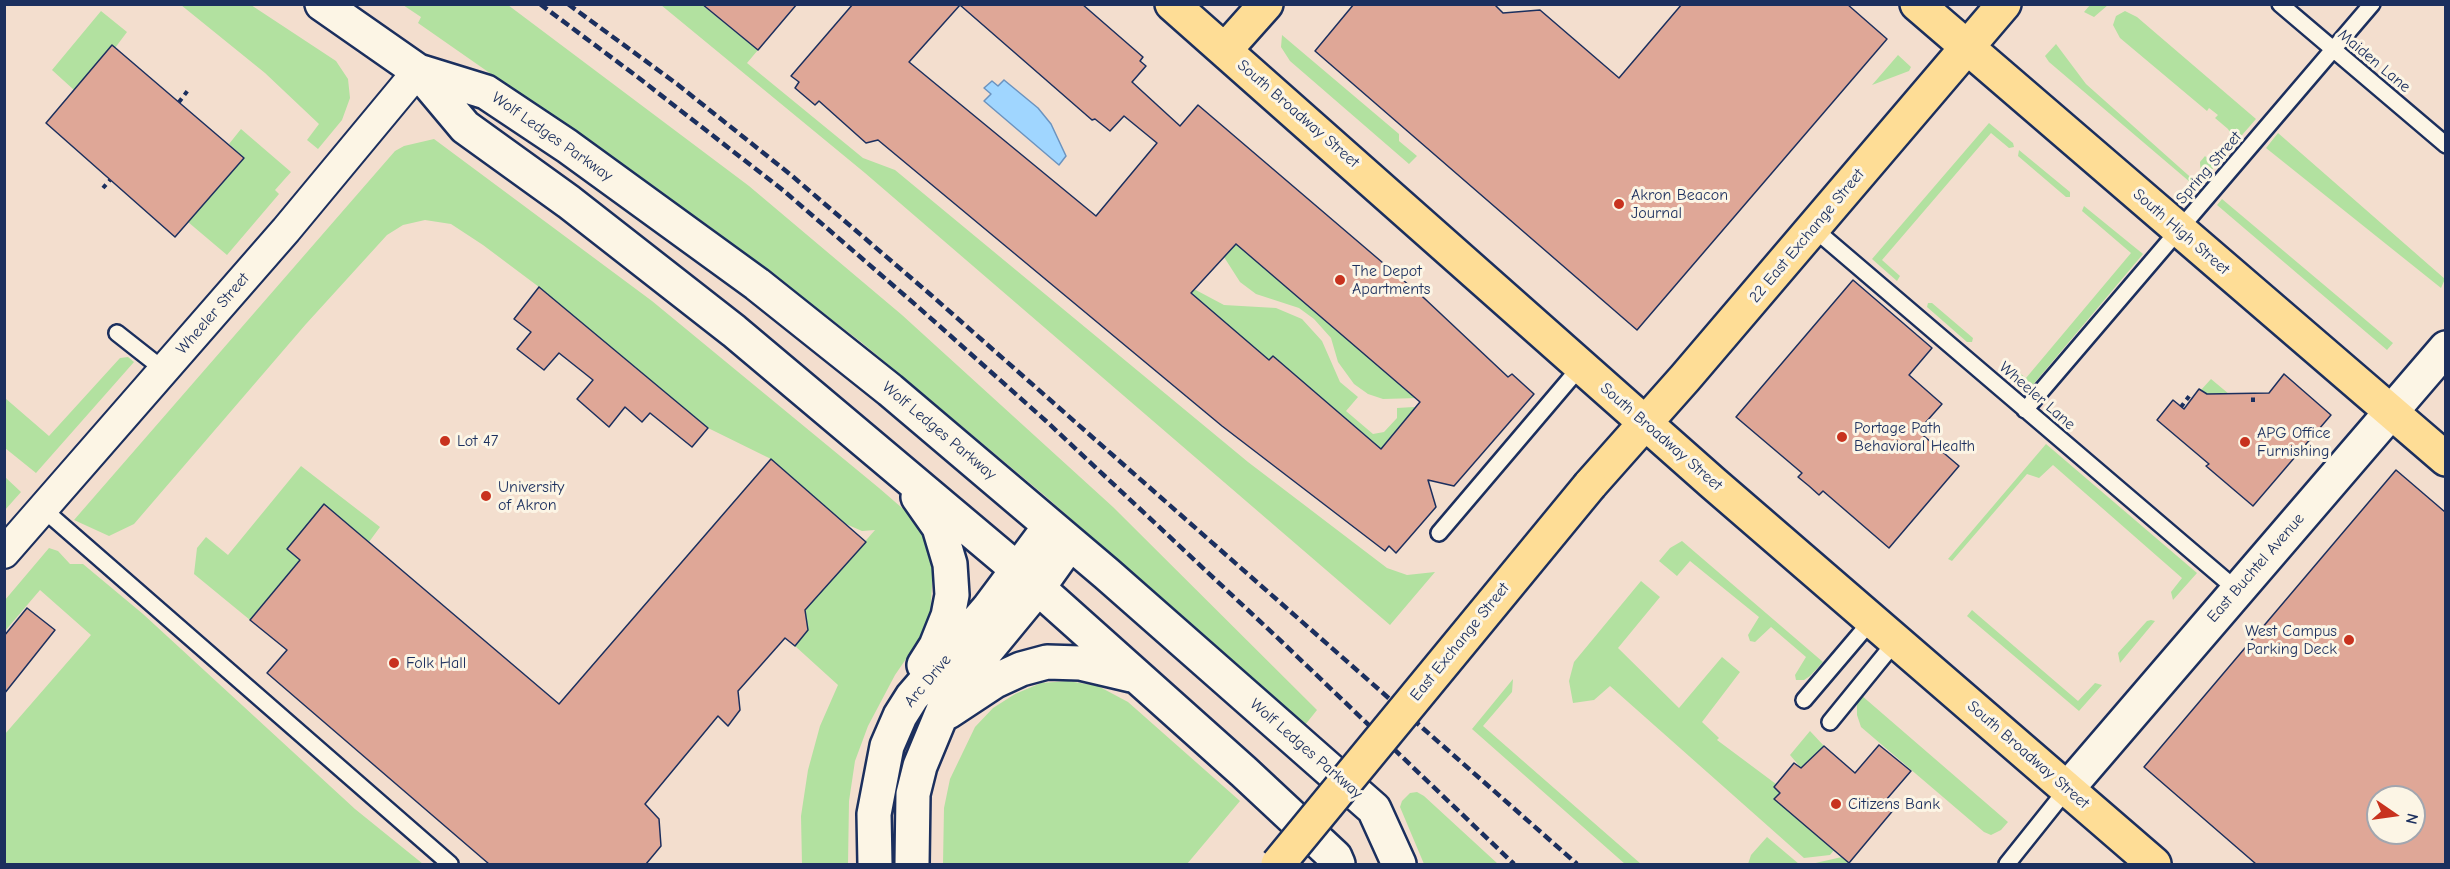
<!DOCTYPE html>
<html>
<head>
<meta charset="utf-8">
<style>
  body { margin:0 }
  #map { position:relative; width:2450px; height:869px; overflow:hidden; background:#f3dece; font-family:"Comic Neue",sans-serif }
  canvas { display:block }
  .frame { position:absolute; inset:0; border:6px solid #1b2f5e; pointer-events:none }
  .north { position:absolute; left:2366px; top:785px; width:60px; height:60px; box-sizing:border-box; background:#fcf5e5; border:2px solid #a2a6af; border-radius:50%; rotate:103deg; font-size:16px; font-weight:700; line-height:24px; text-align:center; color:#1b2f5e }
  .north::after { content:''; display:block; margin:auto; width:21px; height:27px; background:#c8321e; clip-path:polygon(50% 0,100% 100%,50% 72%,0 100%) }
</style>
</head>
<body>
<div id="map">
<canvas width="2450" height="869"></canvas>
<div class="frame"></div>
<div class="north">N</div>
</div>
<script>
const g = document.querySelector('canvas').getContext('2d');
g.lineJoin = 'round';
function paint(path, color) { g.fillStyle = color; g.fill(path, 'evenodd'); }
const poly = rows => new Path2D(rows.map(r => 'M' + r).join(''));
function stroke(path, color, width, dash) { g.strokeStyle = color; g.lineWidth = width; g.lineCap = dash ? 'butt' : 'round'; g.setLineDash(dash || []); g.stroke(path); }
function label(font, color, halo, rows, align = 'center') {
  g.font = font + ' "Comic Neue",sans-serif'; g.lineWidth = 6; g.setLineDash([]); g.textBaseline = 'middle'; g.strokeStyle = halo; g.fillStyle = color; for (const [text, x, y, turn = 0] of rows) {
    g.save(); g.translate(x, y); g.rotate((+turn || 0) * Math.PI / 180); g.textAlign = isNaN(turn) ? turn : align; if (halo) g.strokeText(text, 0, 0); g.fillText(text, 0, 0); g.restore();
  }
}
paint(poly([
  [181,5,251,5,336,61,348,79,350,98,342,120,318,149,307,140,319,124,265,73],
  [403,5,508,5,749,186,902,315,1113,507,1317,710,1305,725,1044,495,861,342,709,226,418,23,421,17],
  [661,5,702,5,758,50,747,63,863,158,895,170,1248,462,1387,568,1407,575,1435,572,1390,625,865,173],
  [2090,5,2090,4,2108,5,2094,17,2084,12],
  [101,11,127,32,115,48,109,48,74,90,52,70],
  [2125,11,2137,17,2256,119,2236,142,2228,129,2215,118,2218,115,2209,108,2207,111,2120,38,2113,25,2116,16],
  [1282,35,1399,134,1399,141,1417,156,1409,164,1290,61,1281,47],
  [2056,44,2086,84,2197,183,2201,179,2200,162,2205,156,2213,164,2214,167,2197,188,2049,62,2045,56],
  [1898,55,1911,67,1909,71,1872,85],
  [1989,123,2013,143,2014,147,2009,148,1991,133,1882,260,1900,276,1897,281,1872,259],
  [241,129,291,172,275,190,279,194,227,255,188,222,242,160,241,155,229,144],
  [2278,133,2445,279,2441,288,2266,148],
  [434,139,652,301,879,488,909,514,921,531,930,547,933,570,930,617,921,637,895,675,868,726,855,761,849,801,848,864,802,864,801,816,808,770,820,726,838,685,795,646,808,630,805,610,875,530,862,531,846,524,771,459,708,428,539,287,483,245,451,224,425,220,403,225,387,235,306,324,134,524,109,536,74,520,395,151,404,146],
  [2019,150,2070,192,2070,197,2066,197,2018,156],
  [2222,199,2393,343,2387,350,2217,205],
  [2084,206,2143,254,2026,393,2000,370,2001,366,2012,367,2026,378,2131,253,2082,211],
  [1209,221,1307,305,1418,398,1383,399,1368,394,1354,384,1338,362,1331,338,1314,319,1299,308,1256,294,1240,282,1224,257],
  [1181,286,1192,288,1224,305,1276,308,1302,319,1322,341,1340,382,1358,397,1346,411,1373,434,1384,432,1397,418,1397,408,1414,407,1420,412,1411,413,1390,438,1393,442,1374,454,1371,440,1273,356,1269,361],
  [1928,303,1932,303,1973,338,1972,342,1967,342,1927,307],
  [128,357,134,362,36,473,5,448,5,398,49,436,120,358],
  [2211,379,2229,394,2229,414,2201,390],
  [2046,444,2197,573,2173,600,2171,592,2182,578,2053,465,2039,478,2027,474,1952,561,1948,559],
  [301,466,380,527,369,542,324,504,288,549,300,560,250,620,194,574,197,548,206,537,228,555],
  [5,477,21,492,5,510],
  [1682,541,1823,662,1810,676,1804,680,1796,680,1795,675,1806,657,1771,627,1755,642,1750,641,1748,635,1759,617,1690,561,1677,576,1659,561,1670,548],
  [49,548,58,551,70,564,83,564,143,614,355,809,423,864,5,864,5,734,91,635,40,590,5,631,5,600],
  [1641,581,1660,597,1618,648,1679,708,1722,657,1740,672,1702,722,1719,738,1717,740,1776,784,1774,787,1780,793,1775,799,1834,850,1830,855,1804,858,1610,686,1594,700,1573,703,1569,681,1574,662],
  [1972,610,2078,701,2095,683,2102,685,2079,711,1967,616],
  [2151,620,2155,621,2120,663,2118,653,2147,621],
  [1513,679,1512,692,1483,726,1641,864,1625,864,1472,729],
  [1068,681,1098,686,1128,702,1240,801,1187,864,943,864,944,808,950,779,975,727,993,708,1015,694,1041,683],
  [1861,695,2008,822,2001,830,1991,835,1984,832,1861,727,1857,715,1857,704],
  [1810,731,1824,746,1801,768,1790,755],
  [1417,792,1424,796,1498,864,1424,864,1400,807,1402,801,1410,793],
  [1767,837,1799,864,1748,864,1751,855],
  [1842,857,1849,863,1861,864,1811,864]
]), '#b2e1a0');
const water = poly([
  [1004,80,1038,108,1051,124,1066,156,1059,165,984,101,991,94,984,88,992,81,998,86,1004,80]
]);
paint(water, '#a0d6ff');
stroke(water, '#6b93bf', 1.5);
const building = poly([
  [702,4,797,4,758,50,702,4],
  [853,4,1082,4,1143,57,1140,61,1146,66,1132,82,1180,126,1198,105,1424,298,1508,377,1512,374,1534,394,1454,486,1428,480,1436,507,1396,553,1389,546,1385,551,1222,426,878,140,866,143,819,101,815,105,795,88,799,82,791,76,853,4],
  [960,5,1092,120,1095,119,1110,131,1124,116,1157,143,1096,216,909,62,960,5],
  [1236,244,1420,402,1381,449,1273,356,1269,360,1191,293,1236,244],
  [1354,4,1494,4,1503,13,1540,10,1619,78,1682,4,1847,4,1887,39,1637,330,1315,51,1354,4],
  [112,45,244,158,175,237,46,123,112,45],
  [1853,280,1932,348,1909,375,1942,404,1918,431,1959,466,1889,548,1823,491,1819,495,1809,486,1798,477,1802,473,1736,417,1853,280],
  [539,287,708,428,692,447,650,413,642,422,625,407,609,427,577,399,593,380,559,353,544,370,517,349,531,332,514,319,539,287],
  [2284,374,2331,415,2253,506,2206,466,2209,464,2157,420,2173,400,2184,409,2199,389,2207,394,2269,393,2284,374],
  [771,459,866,542,805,610,808,630,795,646,785,638,738,691,740,710,728,726,718,716,645,804,659,819,661,846,646,864,489,864,267,673,287,650,250,620,300,560,287,549,324,504,559,704,771,459],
  [2396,470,2445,512,2445,864,2256,864,2144,767,2396,470],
  [2378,797,2414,797,2414,833,2378,833,2378,797],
  [27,608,55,630,4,694,4,636,27,608],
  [1879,745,1911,771,1886,800,1895,808,1849,863,1774,799,1780,793,1774,787,1794,763,1801,768,1824,746,1855,773,1879,745]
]);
paint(building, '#dfa797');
stroke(building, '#1b2f5e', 1.5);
const lane = poly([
  [2280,4,2446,145],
  [1813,228,2237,590],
  [117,333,164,370],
  [2025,410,2372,4],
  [43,509,450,864],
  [1439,533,1581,366],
  [1804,700,1872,620],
  [1830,722,1896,641],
  [2007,864,2067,789]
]);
const street = poly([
  [4,553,286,230,418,71]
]);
const secondary = poly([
  [322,4,418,71,465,127,569,202,734,331,1018,570,1244,772,1335,857,1338,864],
  [418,71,486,92,567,146,757,284,890,390,1107,574,1374,809,1399,864],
  [918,497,939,527,950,564,952,595,948,616,936,646,924,665],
  [948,712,995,681,1021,669,1047,662,1080,663,1131,675],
  [2067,789,2446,348],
  [875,864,874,814,887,746,900,716,912,697,988,609,1050,526],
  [912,864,913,794,920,766,949,696,1038,588,1070,543]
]);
const primary = poly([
  [1172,4,1713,483,2154,864],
  [1917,4,2446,459],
  [1225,50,1266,4],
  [1590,485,1685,378,2004,4]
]);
stroke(lane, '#1b2f5e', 20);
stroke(street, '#1b2f5e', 34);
stroke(secondary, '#1b2f5e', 38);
stroke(primary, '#1b2f5e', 38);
stroke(poly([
  [179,102,189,89],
  [103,188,110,180],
  [2253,402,2253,395],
  [2181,407,2190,395]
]), '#1b2f5e', 4, [4.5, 4.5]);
stroke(lane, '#fcf5e5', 15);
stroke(street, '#fcf5e5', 30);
stroke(secondary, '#fcf5e5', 33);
stroke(primary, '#fedd96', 33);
stroke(poly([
  [540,4,635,75,784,191,917,306,1046,421,1282,642,1514,864],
  [568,4,677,84,791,175,931,295,1577,864]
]), '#1b2f5e', 4.5, [9, 4.5]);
const primaryBridge = poly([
  [1278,864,1590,485]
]);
stroke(primaryBridge, '#1b2f5e', 38, []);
stroke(primaryBridge, '#fedd96', 33);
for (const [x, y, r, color] of [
  [1619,204,6,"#c8321e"],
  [1340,280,6,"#c8321e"],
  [1842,437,6,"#c8321e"],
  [445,441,6,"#c8321e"],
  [2245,442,6,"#c8321e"],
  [486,496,6,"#c8321e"],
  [2349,640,6,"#c8321e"],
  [394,663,6,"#c8321e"],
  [1836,804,6,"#c8321e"]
]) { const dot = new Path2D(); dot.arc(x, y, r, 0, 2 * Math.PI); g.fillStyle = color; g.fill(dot); stroke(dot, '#fcf5e5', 2); }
label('16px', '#1b2f5e', '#fcf5e5', [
  ["Maiden Lane",2374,61,40],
  ["South Broadway Street",1298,114,41],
  ["Wolf Ledges Parkway",552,137,35],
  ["Spring Street",2209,168,-49],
  ["South High Street",2181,232,41],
  ["22 East Exchange Street",1807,236,-50],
  ["Wheeler Street",213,314,-49],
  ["Wheeler Lane",2037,396,41],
  ["Wolf Ledges Parkway",939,431,40],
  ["South Broadway Street",1661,437,41],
  ["East Buchtel Avenue",2256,568,-49],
  ["East Exchange Street",1460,642,-51],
  ["Arc Drive",928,681,-50],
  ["Wolf Ledges Parkway",1306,749,41],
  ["South Broadway Street",2028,755,41]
]);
label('16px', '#1b2f5e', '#fcf5e5', [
  ["Akron Beacon",1631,195],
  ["Journal",1631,213],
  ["The Depot",1352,271],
  ["Apartments",1352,289],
  ["Portage Path",1854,428],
  ["Behavioral Health",1854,446],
  ["APG Office",2257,433],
  ["Furnishing",2257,451],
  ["Lot 47",457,441],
  ["University",498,487],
  ["of Akron",498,505],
  ["West Campus",2337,631,"right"],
  ["Parking Deck",2337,649,"right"],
  ["Folk Hall",406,663],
  ["Citizens Bank",1848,804]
], 'left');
</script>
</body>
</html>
